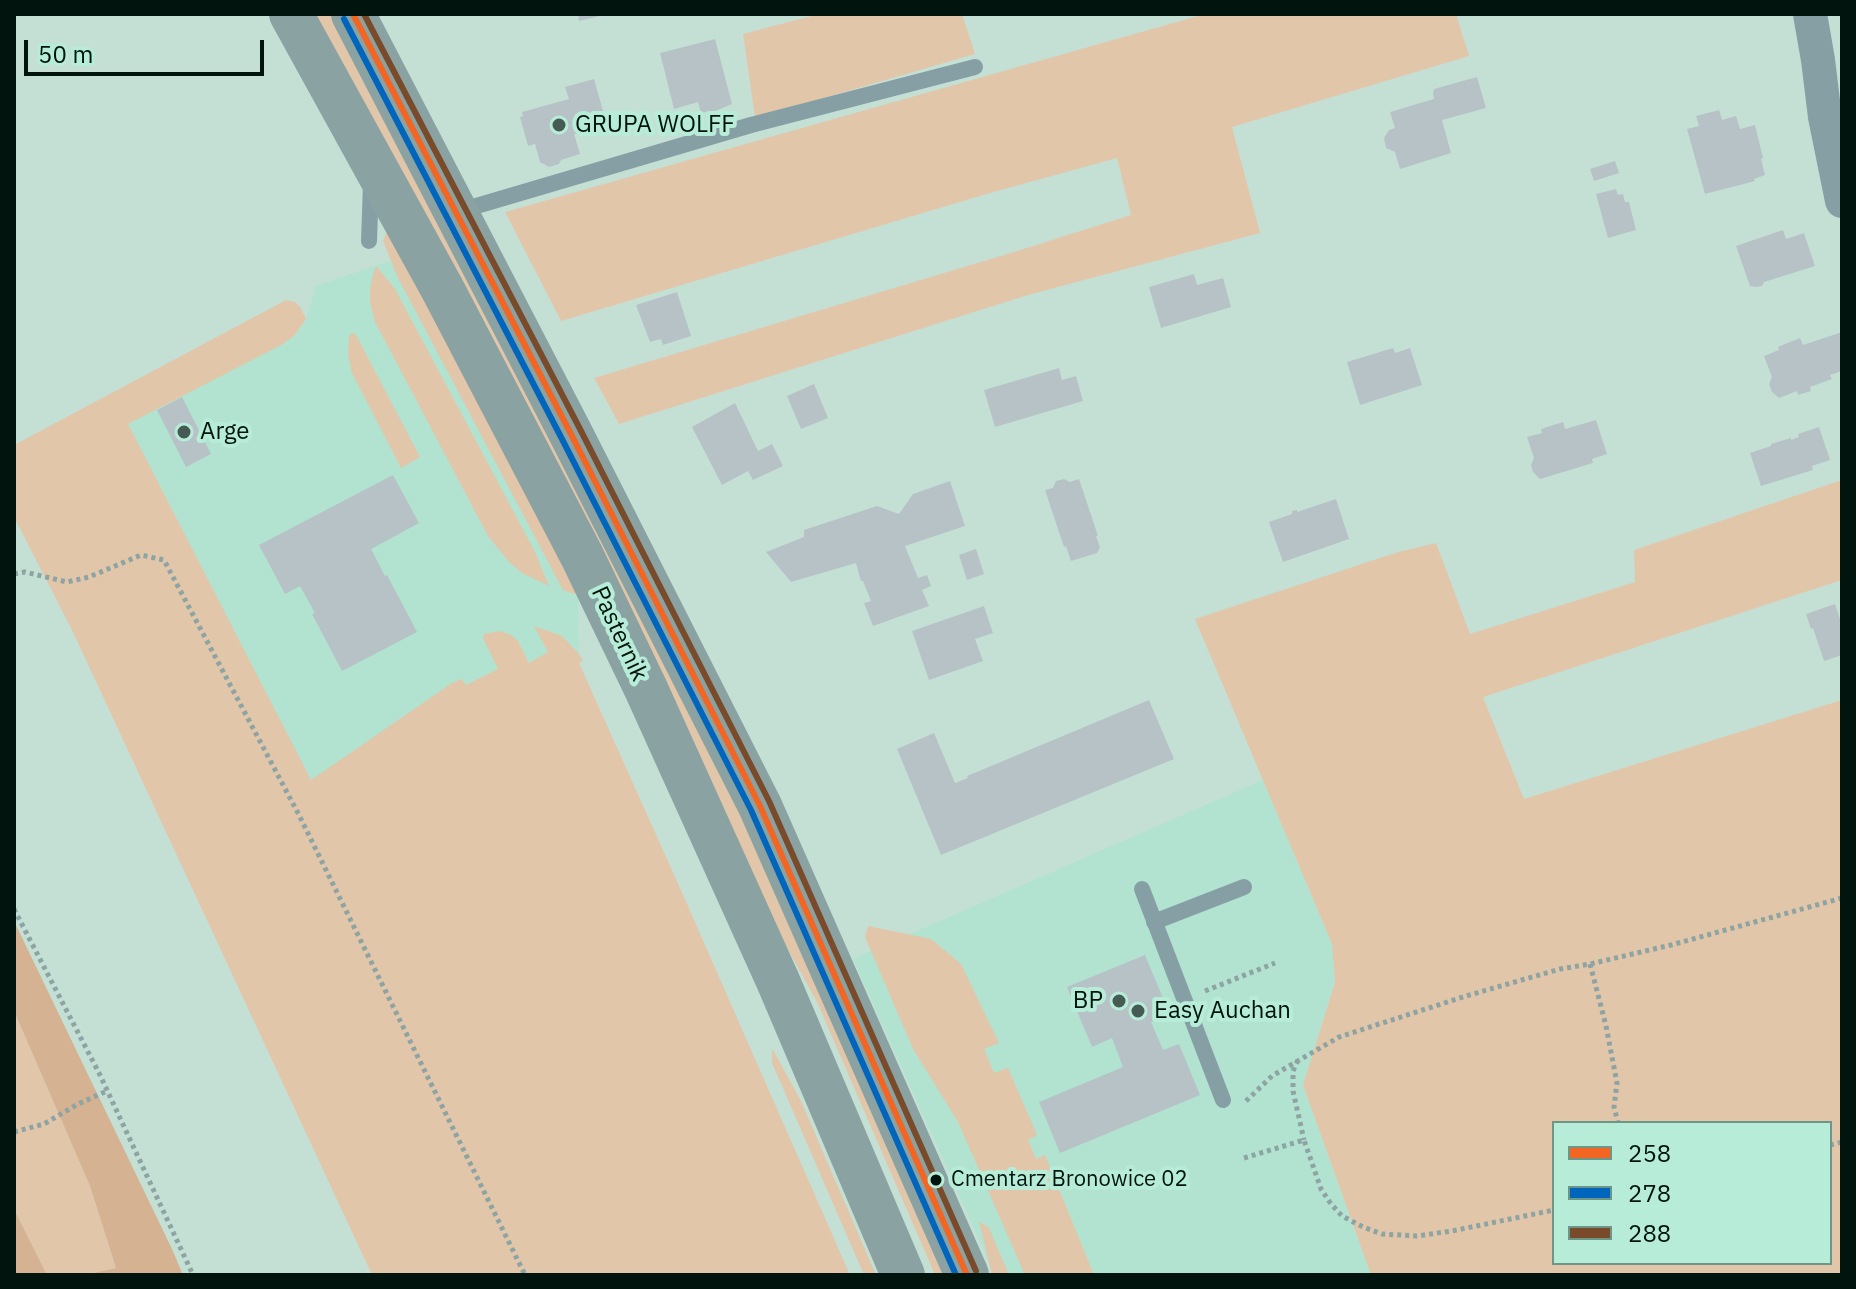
<!DOCTYPE html>
<html>
<head>
<meta charset="utf-8">
<style>
  body { margin:0 }
  #map { position:relative; width:1856px; height:1289px; overflow:hidden; background:#c4e0d5; font-family:"IBM Plex Sans",sans-serif }
  canvas { display:block }
  .frame { position:absolute; inset:0; border:16px solid #01140d; pointer-events:none }
  .legend { position:absolute; left:1552px; top:1121px; width:280px; height:144px; box-sizing:border-box; background:#b7edd8; border:2px solid #6e9687; margin:0; padding:10px 14px; list-style:none; font-size:24px; color:#01140d }
  .legend li { display:flex; align-items:center; gap:16px; height:40px }
  .legend b { width:40px; border:2px solid #6e9687 }
  .scale { position:absolute; left:24px; top:40px; width:240px; height:36px; box-sizing:border-box; border:4px solid #01140d; border-top:0; padding-left:10px; font-size:24px; line-height:28px; white-space:nowrap; color:#01140d; -webkit-text-stroke:6px #b7edd8; paint-order:stroke }
</style>
</head>
<body>
<div id="map">
<canvas width="1856" height="1289"></canvas>
<div class="frame"></div>
<ul class="legend">
<li><b style="height:10px;background:#f26522"></b>258</li>
<li><b style="height:10px;background:#0065bd"></b>278</li>
<li><b style="height:10px;background:#7a4b2a"></b>288</li>
</ul>
<div class="scale">50 m</div>
</div>
<script>
const g = document.querySelector('canvas').getContext('2d');
g.lineJoin = 'round';
function paint(path, color) { g.fillStyle = color; g.fill(path, 'evenodd'); }
const poly = rows => new Path2D(rows.map(r => 'M' + r).join(''));
function stroke(path, color, width, dash) { g.strokeStyle = color; g.lineWidth = width; g.lineCap = dash ? 'butt' : 'round'; g.setLineDash(dash || []); g.stroke(path); }
function label(font, color, halo, rows, align = 'center') {
  g.font = font + ' "IBM Plex Sans",sans-serif'; g.lineWidth = 8; g.setLineDash([]); g.textBaseline = 'middle'; g.strokeStyle = halo; g.fillStyle = color; for (const [text, x, y, turn = 0] of rows) {
    g.save(); g.translate(x, y); g.rotate((+turn || 0) * Math.PI / 180); g.textAlign = isNaN(turn) ? turn : align; if (halo) g.strokeText(text, 0, 0); g.fillText(text, 0, 0); g.restore();
  }
}
paint(poly([
  [401,257,578,595,579,663,312,810,111,432,295,335,306,319,316,286],
  [1263,780,1332,944,1335,982,1303,1085,1371,1275,995,1275,853,959]
]), '#b2e2d0');
paint(poly([
  [312,14,330,14,702,728,946,1275,935,1275,817,1002,759,897],
  [819,14,962,14,975,54,755,118,743,34],
  [1205,14,1456,14,1469,56,1232,127,1260,233,1028,295,619,424,594,378,1014,252,1131,215,1117,158,990,193,561,321,505,212],
  [386,233,388,233,485,412,578,595,563,590,397,276,383,241],
  [376,266,395,289,535,552,549,586,522,573,509,562,488,536,375,322,370,303,370,289,373,274],
  [286,300,295,302,301,308,306,319,295,335,283,344,128,424,311,780,452,683,462,679,466,685,498,669,483,638,484,634,500,631,511,635,518,641,529,663,548,652,534,626,562,636,578,653,583,660,579,663,676,879,850,1275,372,1275,72,630,14,517,14,445],
  [353,333,356,335,420,457,401,468,352,373,348,355,349,336],
  [1842,480,1842,580,1483,697,1524,799,1842,700,1842,1275,1371,1275,1303,1085,1335,982,1332,944,1195,619,1398,552,1436,543,1470,634,1635,582,1634,550],
  [1554,1123,1830,1123,1830,1263,1554,1263],
  [868,926,931,939,961,964,999,1043,984,1049,994,1073,1008,1068,1037,1135,1028,1140,1036,1159,1045,1155,1094,1275,1025,1275,958,1122,913,1049,865,937],
  [14,1011,90,1186,116,1268,85,1275,47,1275,14,1209],
  [772,1048,801,1101,876,1275,864,1275,772,1063],
  [979,1221,989,1228,1009,1275,992,1275]
]), '#e2c6aa');
paint(poly([
  [14,921,172,1249,183,1275,85,1275,116,1268,90,1186,14,1011],
  [14,1209,47,1275,14,1275]
]), '#d5b291');
paint(poly([
  [578,14,604,14,604,15,579,21],
  [715,39,732,104,713,112,709,111,701,113,698,102,674,109,660,53],
  [1477,77,1486,108,1442,120,1451,153,1400,169,1395,152,1386,148,1384,138,1389,130,1395,128,1390,112,1434,99,1433,93,1434,89],
  [594,79,603,111,578,119,582,133,574,134,580,154,561,160,559,164,549,167,540,162,535,144,528,146,520,117,523,116,522,112,569,99,565,87],
  [1719,110,1722,120,1736,116,1740,129,1755,125,1763,158,1761,159,1765,175,1754,179,1755,181,1705,194,1687,129,1699,126,1696,116],
  [1615,161,1619,173,1594,181,1590,169],
  [1616,189,1618,195,1623,194,1625,202,1629,202,1636,230,1608,238,1596,194],
  [1783,230,1786,239,1804,233,1815,266,1764,282,1762,286,1757,287,1750,286,1736,246],
  [1194,274,1197,285,1223,278,1231,307,1161,328,1149,287],
  [677,292,691,336,663,345,661,339,650,342,636,305],
  [1842,332,1842,371,1830,375,1832,379,1810,387,1811,391,1798,395,1797,391,1779,398,1772,392,1769,384,1772,377,1764,356,1779,350,1778,347,1800,338,1803,345],
  [1393,348,1395,353,1410,348,1422,385,1360,405,1347,362],
  [1059,368,1062,380,1076,376,1083,401,995,427,984,390],
  [814,384,828,418,801,429,787,396],
  [182,397,211,454,186,467,157,410],
  [735,403,758,451,772,444,783,466,753,480,748,471,722,485,692,427],
  [1596,420,1607,454,1592,459,1593,463,1540,479,1533,472,1531,465,1534,458,1527,437,1542,433,1541,429,1563,422,1565,429],
  [1819,427,1830,460,1812,466,1813,470,1761,486,1750,453,1771,446,1771,444,1791,438,1791,440,1799,437,1798,434],
  [393,475,419,523,371,549,385,576,387,575,417,632,342,671,312,614,315,613,300,586,285,594,259,545],
  [1064,479,1070,482,1079,479,1098,536,1096,536,1100,547,1097,553,1071,561,1066,546,1064,547,1045,490,1053,488,1056,481],
  [950,481,965,526,905,546,918,578,927,575,931,586,922,590,929,606,873,626,864,603,871,601,863,581,861,581,856,563,791,582,766,552,804,537,804,530,877,506,899,514,913,494],
  [1336,499,1349,539,1283,562,1269,522,1292,514,1292,511,1297,510,1297,512],
  [976,549,984,574,967,580,959,555],
  [1835,604,1840,619,1842,619,1842,655,1824,661,1813,628,1811,629,1806,614],
  [984,606,993,633,975,639,983,661,929,680,912,631],
  [1149,700,1174,759,941,855,897,749,934,733,955,783,968,778,967,776],
  [1145,955,1170,1015,1151,1022,1163,1050,1179,1044,1200,1095,1060,1153,1039,1102,1123,1067,1112,1038,1092,1047,1067,987]
]), '#b7c2c6');
stroke(poly([
  [14,574,25,572,67,582,89,577,141,555,164,560,299,815,525,1275],
  [14,909,100,1075,193,1275],
  [1590,964,1606,1026,1617,1083,1614,1107,1618,1123],
  [1205,991,1275,963],
  [1298,1060,1293,1071,1293,1091,1304,1140],
  [1246,1101,1272,1076,1339,1037,1466,996,1560,969,1590,964,1671,945,1842,898],
  [14,1132,44,1124,78,1104,107,1091],
  [1830,1145,1842,1142],
  [1244,1158,1304,1140,1321,1189,1331,1204,1342,1216,1363,1227,1382,1234,1417,1236,1452,1231,1554,1210]
]), '#8da4a3', 5, [4, 4]);
stroke(poly([
  [456,212,751,125,975,67],
  [369,241,371,184],
  [1142,889,1223,1100],
  [1154,922,1244,887]
]), '#869fa4', 16);
stroke(poly([
  [1810,14,1818,60,1825,117,1842,201]
]), '#869fa4', 34);
stroke(poly([
  [291,14,443,290,582,556,646,689,778,981,903,1275],
  [353,14,571,434,760,806,967,1275]
]), '#8aa3a2', 44);
stroke(poly([
  [353,14,571,434,760,806,967,1275]
]), '#f26522', 6);
stroke(poly([
  [344,19,562,439,751,810,956,1275]
]), '#0065bd', 6);
stroke(poly([
  [364,14,580,429,769,801,976,1271]
]), '#7a4b2a', 6);
for (const [x, y, r, color] of [
  [559,125,8,"#455b53"],
  [184,432,8,"#455b53"],
  [1119,1001,8,"#455b53"],
  [1138,1011,8,"#455b53"],
  [936,1180,7,"#01140d"]
]) { const dot = new Path2D(); dot.arc(x, y, r, 0, 2 * Math.PI); g.fillStyle = color; g.fill(dot); stroke(dot, '#b7edd8', 3); }
label('22px', '#01140d', '#b7edd8', [
  ["Cmentarz Bronowice 02",951,1180]
], 'left');
label('24px', '#01140d', '#b7edd8', [
  ["GRUPA WOLFF",575,125],
  ["Arge",200,432],
  ["BP",1103,1001,"right"],
  ["Easy Auchan",1154,1011]
], 'left');
label('24px', '#01140d', '#b7edd8', [
  ["Pasternik",619,634,65]
]);
</script>
</body>
</html>
